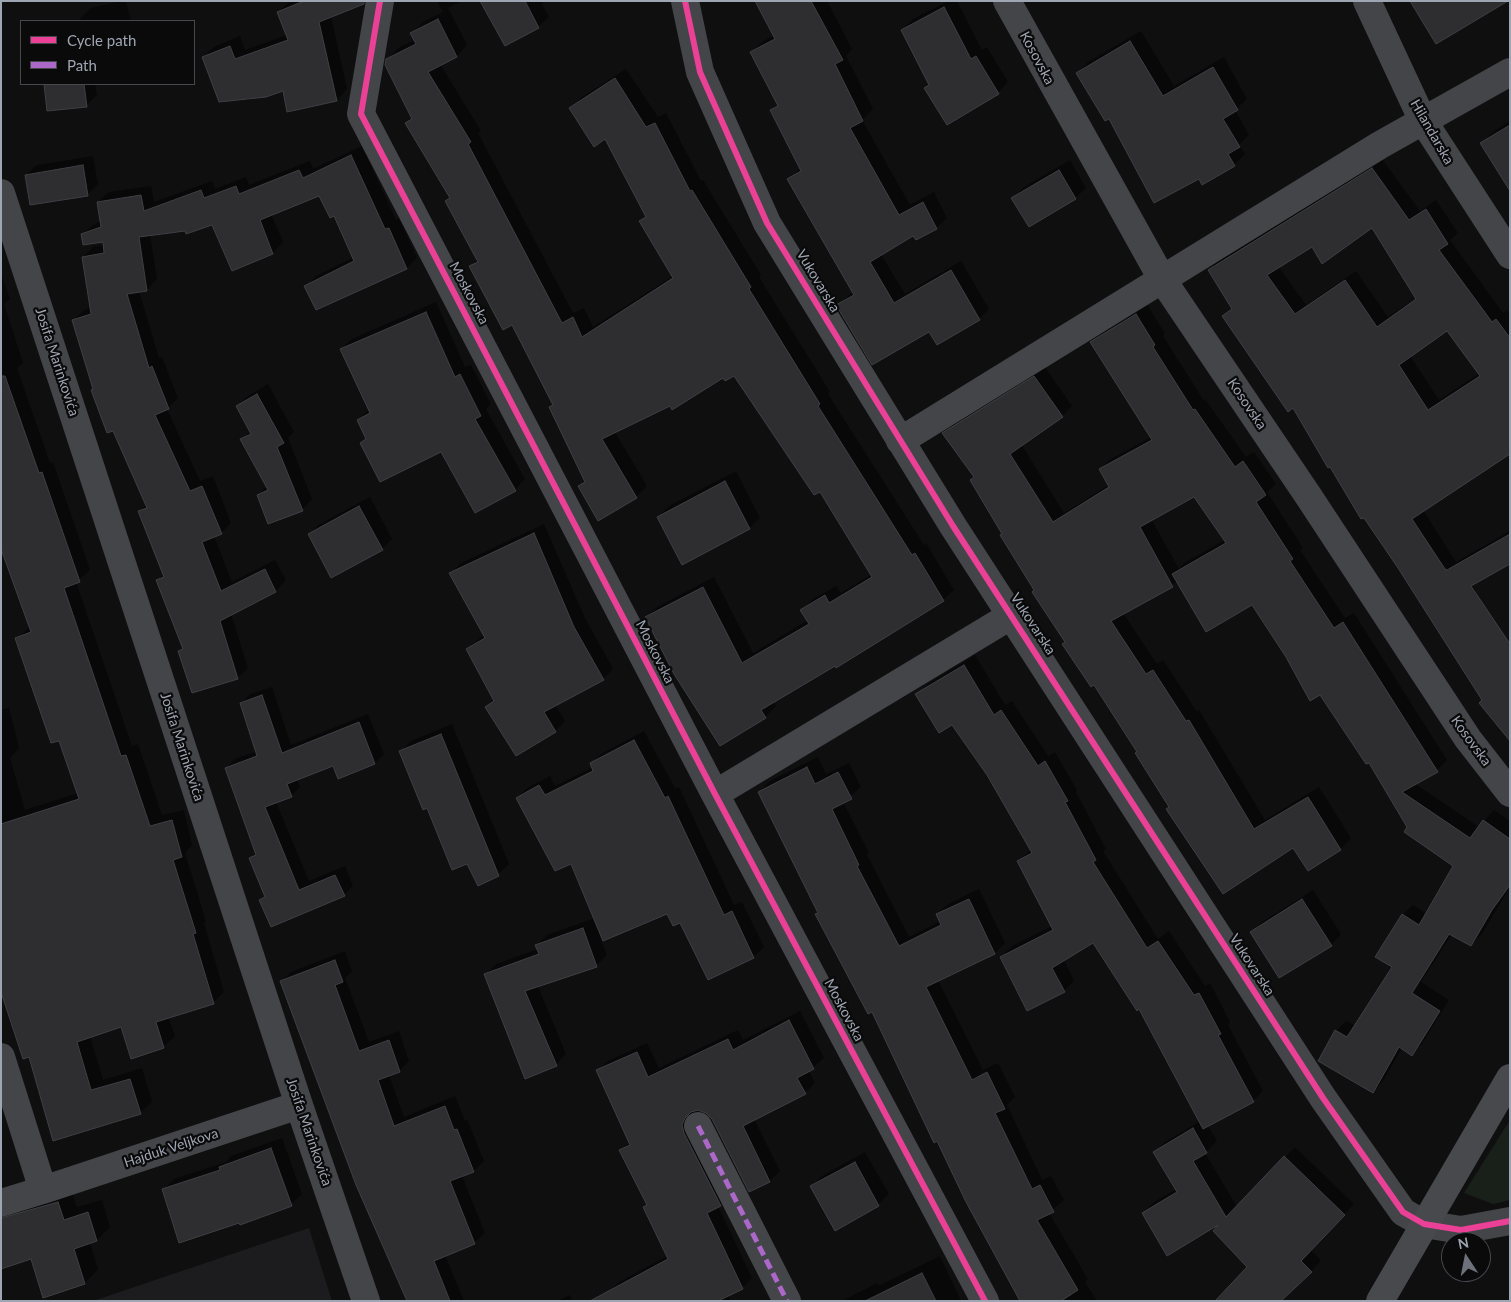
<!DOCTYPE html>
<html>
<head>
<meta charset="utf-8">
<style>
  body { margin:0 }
  #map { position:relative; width:1511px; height:1302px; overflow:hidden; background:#0f0f10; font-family:Lato,sans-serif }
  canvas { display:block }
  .frame { position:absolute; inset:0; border:2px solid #9fa6b3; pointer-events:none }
  .legend { position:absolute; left:20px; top:20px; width:175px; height:65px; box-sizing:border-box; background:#0a0a0b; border:1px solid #46484e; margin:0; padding:6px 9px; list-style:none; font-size:15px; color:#9fa6b3 }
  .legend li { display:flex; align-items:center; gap:10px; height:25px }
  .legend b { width:25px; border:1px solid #46484e }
  .north { position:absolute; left:1441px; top:1232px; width:50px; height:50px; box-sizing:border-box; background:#0a0a0b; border:1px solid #46484e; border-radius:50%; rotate:349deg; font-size:14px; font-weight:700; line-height:20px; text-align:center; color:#9fa6b3 }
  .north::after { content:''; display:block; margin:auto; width:18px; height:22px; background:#6d717a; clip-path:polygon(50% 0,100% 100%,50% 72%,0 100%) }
</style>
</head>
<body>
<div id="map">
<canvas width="1511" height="1302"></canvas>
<div class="frame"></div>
<ul class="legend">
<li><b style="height:6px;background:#ea4096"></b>Cycle path</li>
<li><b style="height:6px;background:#ac68c9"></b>Path</li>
</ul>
<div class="north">N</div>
</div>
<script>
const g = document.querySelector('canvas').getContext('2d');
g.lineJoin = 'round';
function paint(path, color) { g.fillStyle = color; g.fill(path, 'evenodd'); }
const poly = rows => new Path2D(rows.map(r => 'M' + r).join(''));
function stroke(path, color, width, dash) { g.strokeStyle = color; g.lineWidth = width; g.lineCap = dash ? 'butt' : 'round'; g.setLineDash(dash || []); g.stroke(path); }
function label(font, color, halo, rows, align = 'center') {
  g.font = font + ' Lato,sans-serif'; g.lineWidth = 4.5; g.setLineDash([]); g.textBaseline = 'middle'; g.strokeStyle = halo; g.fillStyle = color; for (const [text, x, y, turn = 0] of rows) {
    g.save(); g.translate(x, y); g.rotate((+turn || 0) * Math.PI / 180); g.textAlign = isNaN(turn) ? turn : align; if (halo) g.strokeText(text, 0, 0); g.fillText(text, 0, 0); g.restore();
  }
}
paint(poly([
  [309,1228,332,1301,93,1301]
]), '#1c1c1e');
paint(poly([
  [1510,1120,1510,1200,1493,1204,1464,1193]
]), '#19201a');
paint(poly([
  [121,1,126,1,131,21,81,21,80,19,91,8],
  [290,1,345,1,331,16,347,89,337,100,284,89,203,57,214,47,240,36,245,50,287,35,278,12],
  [437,1,462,1,448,8,467,45,457,56,440,64,481,131,478,133,573,313,584,308,593,327,673,276,640,221,646,216,606,138,571,108,582,97,626,69,658,117,666,113,701,181,703,180,761,275,759,277,830,392,828,394,924,545,926,543,954,590,943,600,773,701,776,706,765,717,646,618,657,607,714,577,753,653,808,620,802,610,813,599,836,586,841,593,872,574,820,490,734,374,723,377,615,432,647,486,636,497,579,486,586,480,550,408,554,404,513,324,471,266,478,259,447,201,451,197,407,123,413,117,387,60,398,48,415,40,412,33,423,22,443,12],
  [481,1,545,1,542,4,549,17,538,27],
  [756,1,827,1,852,49,846,56,873,109,862,120,910,205,934,192,947,218,936,228,914,235,881,254,905,294,961,261,989,309,979,319,930,330,838,305,853,292,789,179,801,168,772,111,778,104,751,52,762,42,774,35],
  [948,1,957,1,982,50,987,47,1008,82,998,93,930,84,902,30,913,19],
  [1141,31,1174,86,1224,57,1247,99,1235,110,1249,135,1239,145,1245,154,1234,165,1199,177,1109,117,1078,73,1088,62],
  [45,84,95,84,97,95,86,106,48,110],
  [1510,121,1510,189,1482,143,1494,131],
  [362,146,396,220,399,218,417,258,407,268,306,287,316,276,354,257,335,215,320,194,271,214,283,242,273,253,232,270,213,223,150,234,157,279,147,290,139,291,159,358,162,357,178,398,167,409,200,481,213,476,231,523,221,533,214,536,232,582,275,560,286,580,276,591,231,614,248,668,238,678,180,651,183,648,158,580,164,574,140,511,147,504,94,389,74,320,84,310,91,308,83,257,93,247,104,245,104,241,82,235,93,225,101,221,98,202,109,192,151,186,154,202,212,181,215,189,246,177,249,185,310,161,313,169],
  [93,156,98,184,88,194,26,175,37,165],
  [1382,159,1420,211,1436,200,1458,233,1450,240,1503,313,1507,310,1510,314,1510,452,1423,510,1456,562,1510,531,1510,562,1472,585,1476,591,1471,596,1483,700,1293,407,1224,316,1232,308,1209,270,1220,259],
  [1372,227,1417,297,1388,317,1356,271,1306,305,1278,266,1313,246],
  [1447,330,1480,373,1439,400,1410,356],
  [1070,160,1086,188,1075,198,1013,198,1024,187],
  [1,274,10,299,4,304,23,363,17,368,50,463,53,462,90,570,76,582,132,746,138,744,162,815,184,810,192,845,185,853,206,921,204,923,224,992,213,1003,168,1016,175,1036,163,1047,122,1026,90,1036,103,1080,142,1068,152,1102,140,1113,54,1139,29,1056,1,987,1,710,9,708,19,748,10,758,25,810,78,793,59,739,17,638,31,626,1,545],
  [436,302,465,367,471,365,491,404,486,409,525,479,515,490,442,451,362,443,367,438,358,420,369,409,341,349,352,339],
  [1147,304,1165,334,1163,336,1204,401,1205,399,1246,457,1254,452,1276,484,1267,492,1303,548,1300,550,1345,618,1354,613,1447,760,1437,770,1415,784,1479,827,1494,810,1510,821,1510,887,1482,934,1471,945,1452,934,1421,982,1449,1000,1422,1044,1411,1054,1402,1048,1383,1081,1373,1092,1336,1031,1346,1021,1356,1026,1394,967,1402,915,1413,905,1427,914,1454,866,1408,827,1369,761,1320,693,1287,656,1253,603,1178,580,1172,586,1123,613,1157,664,1163,660,1197,712,1199,710,1265,820,1319,787,1351,838,1341,849,1308,869,1294,846,1170,807,1138,752,1036,590,1003,534,975,476,944,434,954,423,1045,367,1072,406,1062,416,1021,444,1064,513,1109,485,1100,469,1111,459,1151,437,1092,342,1102,332],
  [1195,495,1225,540,1184,563,1179,569,1151,519],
  [268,384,294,432,288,438,312,499,302,510,258,495,267,486,242,440,251,431,237,406,248,396],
  [736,471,760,518,749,528,658,517,669,506],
  [370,497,392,539,382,549,309,534,320,524],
  [544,524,584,616,613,669,603,679,555,705,565,721,555,731,487,707,494,699,467,649,484,635,451,573,461,563],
  [975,655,1005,705,1012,701,1048,756,1055,752,1077,790,1076,792,1106,849,1103,851,1158,939,1169,931,1205,986,1210,983,1230,1022,1228,1025,1263,1091,1253,1101,1208,1126,1217,1141,1205,1153,1237,1207,1295,1147,1354,1204,1310,1249,1321,1261,1311,1271,1249,1267,1224,1221,1143,1213,1154,1202,1176,1189,1155,1152,1165,1142,1200,1121,1139,1007,1094,942,1064,960,1074,981,1064,991,1001,957,1012,946,1052,926,1018,861,1032,849,988,774,953,723,917,695,928,684],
  [272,687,291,745,368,714,384,754,375,763,333,764,297,779,300,787,291,796,276,802,309,881,345,866,353,886,344,895,261,900,266,895,251,858,257,852,226,768,235,759,257,751,241,704,250,694],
  [452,724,509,864,498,874,468,862,427,807,401,751,411,741],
  [644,731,675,788,679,787,734,905,742,902,764,947,753,957,681,921,668,913,601,940,607,955,596,966,538,986,566,1054,556,1065,486,974,496,964,538,949,537,945,547,935,595,918,572,862,517,798,527,788,550,776,555,786,593,767,591,764,601,754],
  [818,757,826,774,849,763,861,787,843,802,869,853,867,855,909,937,941,921,937,914,948,904,979,889,1005,943,995,953,938,980,983,1070,998,1063,1015,1097,1007,1105,1042,1180,1051,1176,1064,1200,1049,1213,1088,1279,1085,1282,1097,1301,1021,1301,873,1010,869,1012,834,950,816,915,819,912,759,792,770,781],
  [1313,890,1341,934,1331,945,1252,932,1262,922],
  [345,951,352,971,345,978,369,1042,399,1031,409,1061,399,1071,389,1075,404,1117,455,1096,465,1121,467,1119,484,1161,474,1171,462,1176,485,1233,474,1243,445,1255,464,1301,404,1301,406,1296,281,982,291,972],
  [800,1011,824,1058,809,1071,815,1083,805,1093,754,1119,780,1171,769,1181,707,1112,698,1109,693,1110,692,1114,694,1122,731,1194,718,1206,752,1278,742,1288,728,1295,731,1301,614,1301,609,1292,619,1282,667,1256,648,1204,621,1150,630,1142,597,1071,608,1061,647,1043,659,1068,738,1030,743,1040],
  [282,1138,302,1194,291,1204,163,1190,174,1179,226,1162,231,1156],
  [865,1152,889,1194,878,1205,812,1186,822,1176],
  [71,1189,77,1207,102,1200,110,1227,97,1240,90,1243,98,1269,85,1283,44,1296,31,1258,1,1268,1,1215],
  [940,1256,961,1301,842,1301,877,1283,878,1286],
  [570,1295,572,1301,557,1301]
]), '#0007');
const building = poly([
  [304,1,364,1,364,4,319,22,337,101,287,112,283,91,266,97,219,102,202,57,230,46,235,59,288,40,277,12,304,1],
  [480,1,525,1,539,28,505,46,480,1],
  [755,1,811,1,843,60,835,64,863,121,850,128,899,215,923,202,937,229,916,240,913,236,870,262,894,303,951,270,980,320,937,345,929,332,872,365,836,305,854,295,787,179,801,171,770,110,778,106,750,52,775,39,755,1],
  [1410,1,1508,1,1436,44,1410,1],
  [944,7,971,59,976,56,999,94,947,125,924,88,929,85,901,30,944,7],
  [438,19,457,57,428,72,471,142,468,144,562,323,573,317,582,337,673,278,639,221,646,217,605,139,594,147,569,108,615,78,646,127,655,123,690,191,692,190,751,287,749,289,820,404,818,406,912,555,915,553,944,601,836,668,835,666,761,710,766,718,720,746,674,674,645,617,703,587,742,663,809,624,800,610,825,595,829,603,872,577,820,492,814,495,734,376,725,381,723,378,672,410,670,406,602,439,637,498,598,521,578,486,585,482,549,407,553,405,512,325,503,330,469,266,478,262,445,201,450,198,405,123,412,119,385,65,386,59,416,44,410,33,438,19],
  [1130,41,1163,96,1213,67,1238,110,1223,119,1240,147,1228,154,1235,166,1202,185,1199,179,1154,203,1109,119,1105,121,1076,73,1130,41],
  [44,84,84,84,87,107,47,111,44,84],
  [1510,125,1510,191,1480,143,1510,125],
  [351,155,385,229,389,228,407,269,316,310,304,286,354,261,334,216,330,218,319,196,260,220,273,254,232,271,212,225,186,234,185,231,139,237,147,291,127,294,149,368,152,366,169,409,155,415,190,491,202,486,222,534,202,542,221,591,265,569,276,592,220,621,238,679,192,693,178,651,183,649,156,580,164,577,138,511,147,508,113,431,107,433,91,390,93,389,72,320,91,314,82,257,104,253,103,242,83,245,81,234,101,227,97,202,141,195,144,211,201,190,204,198,236,186,239,194,299,170,303,178,351,155],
  [83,165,88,196,30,205,25,175,83,165],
  [1372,168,1409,220,1426,209,1448,244,1439,250,1492,322,1496,319,1510,338,1510,454,1412,519,1445,569,1447,570,1510,534,1510,564,1471,586,1510,644,1510,741,1479,703,1482,700,1398,568,1364,518,1361,519,1330,467,1328,468,1293,408,1288,412,1222,316,1232,309,1208,270,1372,168],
  [1372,228,1416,299,1377,327,1345,280,1295,314,1267,275,1312,247,1322,264,1372,228],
  [1447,331,1480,376,1428,410,1399,365,1447,331],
  [1059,170,1076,199,1029,227,1011,198,1059,170],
  [426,312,455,377,460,374,481,416,475,419,516,491,475,513,441,452,380,482,360,443,366,439,357,420,370,413,340,349,426,312],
  [1136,314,1155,345,1153,347,1193,410,1195,409,1235,467,1243,461,1266,495,1256,502,1293,559,1290,561,1334,628,1343,622,1438,772,1402,792,1470,838,1483,820,1510,839,1510,885,1492,910,1471,946,1449,934,1412,993,1440,1011,1412,1056,1399,1047,1373,1093,1318,1061,1335,1030,1347,1037,1392,967,1375,957,1402,914,1419,925,1453,866,1404,832,1407,827,1369,763,1366,764,1320,695,1310,701,1286,657,1252,605,1206,632,1172,574,1226,543,1194,497,1140,527,1173,587,1111,621,1146,674,1153,670,1186,721,1189,720,1254,829,1308,797,1341,850,1308,871,1293,848,1223,894,1166,809,1169,807,1135,753,1137,752,1094,685,1091,687,1062,644,1065,642,1032,592,1034,590,1000,535,1002,534,970,480,974,477,942,433,1034,376,1063,417,1010,454,1053,522,1109,487,1099,469,1152,440,1090,342,1136,314],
  [1,376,5,376,39,473,42,472,80,582,64,588,121,756,126,755,150,826,172,820,182,857,173,860,196,933,193,934,214,1004,156,1022,164,1048,131,1059,121,1027,77,1042,91,1090,130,1079,141,1114,53,1141,29,1057,23,1059,1,992,1,824,79,799,59,741,51,743,15,638,31,632,1,549,1,376],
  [257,394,284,443,277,447,303,511,268,524,257,495,268,490,240,439,251,434,236,406,257,394],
  [725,481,750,529,682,565,657,517,725,481],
  [359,506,383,550,331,578,308,534,359,506],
  [534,533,574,627,604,680,544,712,556,732,516,756,485,707,494,701,466,649,485,638,449,573,534,533],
  [964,665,994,715,1001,710,1038,766,1045,761,1068,801,1065,802,1096,860,1093,862,1147,948,1158,941,1194,995,1199,993,1221,1034,1218,1035,1254,1102,1203,1129,1139,1009,1137,1011,1093,943,1052,968,1065,992,1027,1011,1000,957,1053,930,1017,861,1032,853,987,775,952,725,939,733,915,694,964,665],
  [262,695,282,753,359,722,375,764,338,779,333,766,287,784,292,797,265,807,299,890,335,875,345,896,271,927,259,900,265,897,249,858,256,855,225,768,257,756,240,703,262,695],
  [441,734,499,876,478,886,467,864,452,870,427,808,423,810,399,751,441,734],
  [634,740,665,798,668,796,724,915,732,911,754,958,708,980,680,923,673,926,667,914,603,941,571,864,555,871,516,798,539,785,545,795,593,771,590,763,634,740],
  [807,767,815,784,838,772,852,799,832,809,859,865,857,866,899,946,941,925,936,914,969,899,995,954,926,987,972,1080,987,1072,1005,1109,995,1113,1032,1189,1040,1185,1054,1212,1037,1220,1078,1290,1061,1301,1020,1301,966,1202,937,1141,934,1143,872,1012,868,1014,815,914,818,913,758,792,807,767],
  [1302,899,1332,946,1279,978,1250,932,1302,899],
  [583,928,597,967,525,991,557,1066,525,1079,484,974,539,954,535,945,583,928],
  [335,960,343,982,335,985,359,1051,389,1040,400,1072,378,1080,394,1126,445,1106,454,1130,457,1129,474,1172,450,1181,475,1244,434,1261,450,1301,407,1301,356,1185,280,981,335,960],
  [789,1020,814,1069,797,1078,806,1094,743,1126,770,1182,749,1192,712,1119,706,1113,698,1110,691,1112,685,1118,682,1125,684,1133,721,1206,707,1213,743,1289,718,1301,590,1301,668,1259,643,1207,647,1205,619,1150,630,1145,596,1070,637,1052,648,1077,728,1039,733,1050,789,1020],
  [1193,1128,1207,1153,1193,1161,1226,1217,1284,1156,1345,1215,1301,1261,1312,1272,1281,1301,1215,1301,1247,1267,1213,1231,1218,1225,1167,1256,1142,1213,1177,1192,1153,1152,1193,1128],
  [271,1148,292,1206,240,1225,239,1223,179,1243,162,1189,220,1170,219,1167,271,1148],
  [855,1162,879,1206,835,1231,810,1186,855,1162],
  [58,1202,64,1220,88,1212,97,1241,74,1249,85,1284,43,1298,31,1259,1,1269,1,1218,58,1202],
  [922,1273,936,1301,865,1301,922,1273]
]);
paint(building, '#2e2e31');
stroke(building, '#3e4044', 1);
stroke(poly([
  [380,1,361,114,715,794,985,1301],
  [685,1,700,72,767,223,953,526,1323,1098,1403,1212,1424,1224,1461,1230,1510,1221],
  [1007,1,1162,279,1309,497,1468,739,1510,793],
  [1367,1,1422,119,1510,255],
  [1,193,299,1105,366,1301],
  [900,441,1380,145,1510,72],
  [715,794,1012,615],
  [1,1057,43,1190,1,1203],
  [698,1126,787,1301],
  [43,1190,299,1105]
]), '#444549', 28);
stroke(poly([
  [1380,1301,1510,1078]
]), '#47494d', 28);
stroke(poly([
  [698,1126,787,1301]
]), '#ac68c9', 5, [10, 5]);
stroke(poly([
  [380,1,361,114,715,794,985,1301],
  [685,1,700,72,767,223,953,526,1323,1098,1403,1212,1424,1224,1461,1230,1510,1221]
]), '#ea4096', 6);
label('14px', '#9fa6b3', '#0a0a0b', [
  ["Kosovska",1037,58,62],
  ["Hilandarska",1432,132,60],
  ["Vukovarska",818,281,59],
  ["Moskovska",469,293,62],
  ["Josifa Marinkovića",57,362,72],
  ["Kosovska",1247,404,56],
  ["Vukovarska",1033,624,57],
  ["Moskovska",655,652,63],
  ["Kosovska",1471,741,54],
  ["Josifa Marinkovića",182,747,72],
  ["Vukovarska",1252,965,57],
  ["Moskovska",844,1010,62],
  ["Josifa Marinkovića",309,1132,71],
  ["Hajduk Veljkova",171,1148,-18]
]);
</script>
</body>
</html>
